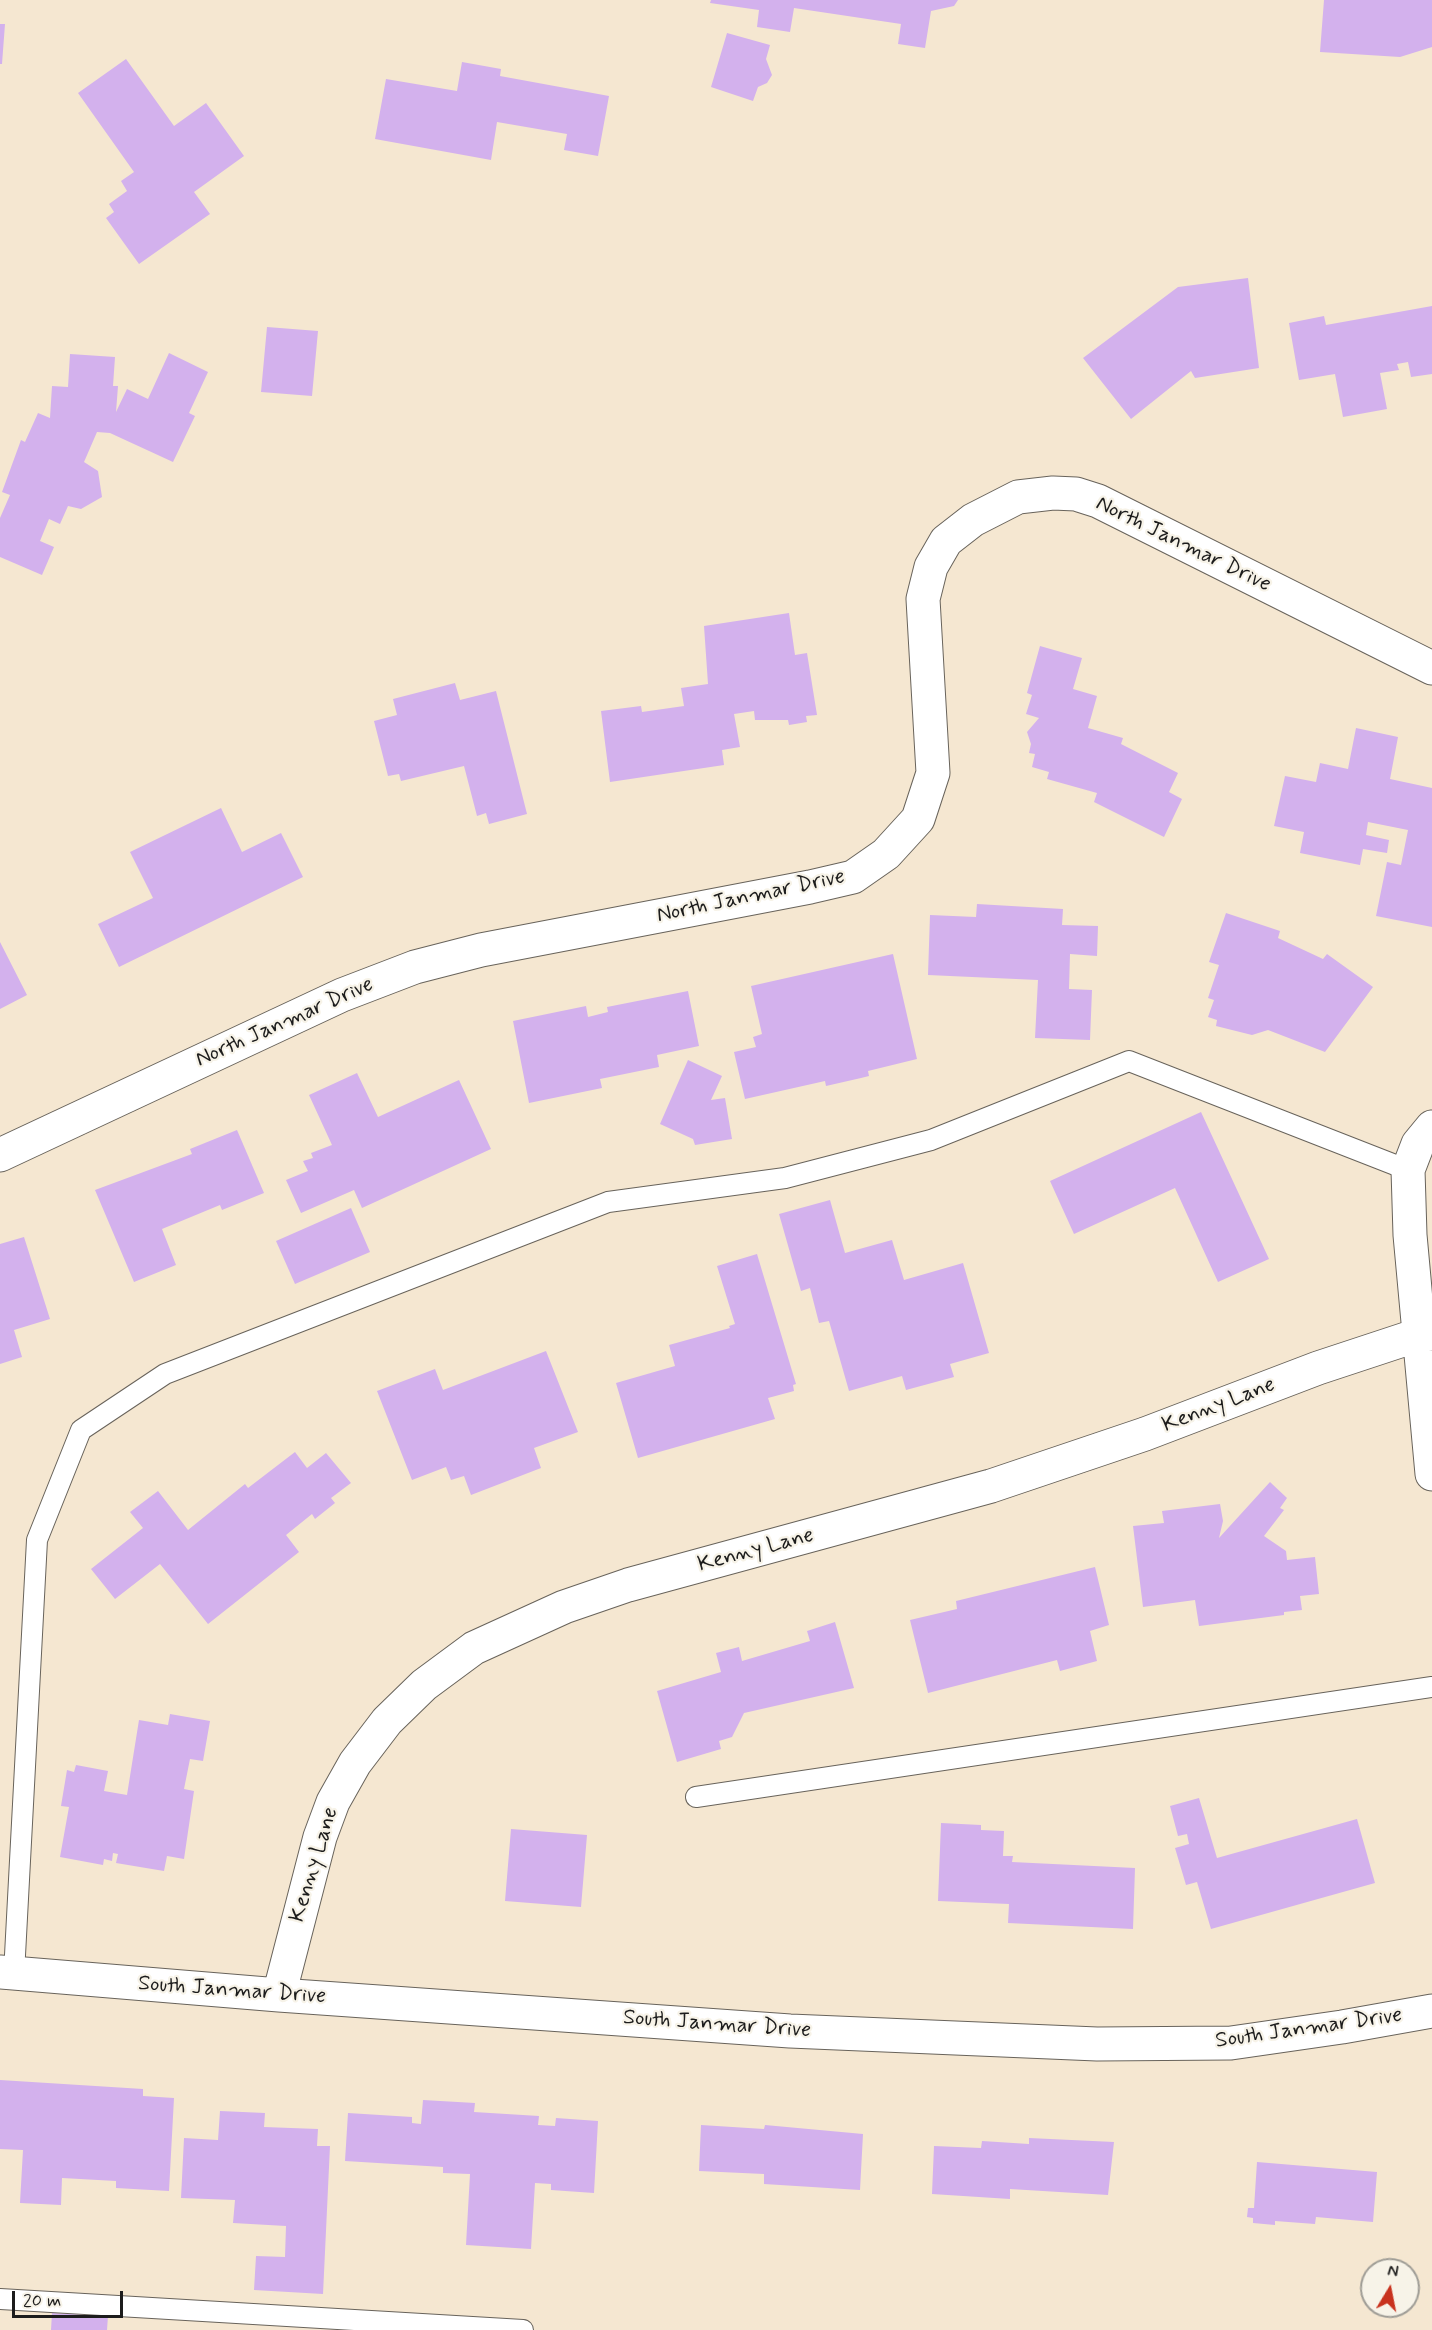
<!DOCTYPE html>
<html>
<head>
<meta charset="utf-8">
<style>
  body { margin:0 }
  #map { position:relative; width:1432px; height:2330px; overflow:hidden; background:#f5e7d1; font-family:Mynerve,sans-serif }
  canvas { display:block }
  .north { position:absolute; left:1360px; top:2258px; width:60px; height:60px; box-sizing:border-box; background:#f7f3e8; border:2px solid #9f9d96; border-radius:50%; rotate:10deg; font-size:16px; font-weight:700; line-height:24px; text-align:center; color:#1c1c1c }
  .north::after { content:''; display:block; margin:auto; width:21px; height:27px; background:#c8321e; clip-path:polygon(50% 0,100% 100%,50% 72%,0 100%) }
  .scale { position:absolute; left:12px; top:2291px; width:111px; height:27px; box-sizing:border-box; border:3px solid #1c1c1c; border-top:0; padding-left:8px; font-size:18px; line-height:21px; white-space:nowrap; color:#1c1c1c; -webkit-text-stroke:4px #f7f3e8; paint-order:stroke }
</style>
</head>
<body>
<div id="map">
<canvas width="1432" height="2330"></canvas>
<div class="north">N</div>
<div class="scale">20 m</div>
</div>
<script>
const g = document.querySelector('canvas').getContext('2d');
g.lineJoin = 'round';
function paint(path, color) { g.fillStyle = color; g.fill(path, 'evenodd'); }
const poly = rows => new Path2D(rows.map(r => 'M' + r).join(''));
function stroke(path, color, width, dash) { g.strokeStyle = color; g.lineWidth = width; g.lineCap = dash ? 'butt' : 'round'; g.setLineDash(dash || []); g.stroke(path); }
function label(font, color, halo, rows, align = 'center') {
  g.font = font + ' Mynerve,sans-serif'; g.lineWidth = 4.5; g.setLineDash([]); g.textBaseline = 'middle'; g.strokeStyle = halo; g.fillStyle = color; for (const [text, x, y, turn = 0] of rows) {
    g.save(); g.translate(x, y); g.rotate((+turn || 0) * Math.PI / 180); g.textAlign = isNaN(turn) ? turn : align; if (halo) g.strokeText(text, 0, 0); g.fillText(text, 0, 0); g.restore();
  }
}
paint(poly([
  [711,0,958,0,954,6,931,11,925,48,898,44,901,24,794,8,790,32,757,27,759,10,710,3],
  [1324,0,1432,0,1432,47,1400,57,1320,52],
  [0,24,5,24,2,64,0,64],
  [727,33,770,45,766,59,772,75,767,83,758,87,753,101,711,87],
  [126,59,174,126,206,103,244,156,194,192,210,214,139,264,106,218,114,212,109,204,127,191,121,181,134,172,78,93],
  [462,62,501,69,500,76,609,96,598,156,564,150,567,134,497,122,491,160,375,139,386,79,457,91],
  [1248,278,1259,368,1195,378,1191,371,1131,419,1083,358,1178,287],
  [1432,306,1432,374,1411,377,1408,362,1397,364,1399,370,1380,373,1387,409,1343,417,1335,374,1299,380,1289,323,1324,316,1326,325],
  [267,327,318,331,312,396,261,392],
  [169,353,208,372,189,413,195,416,173,462,110,433,97,432,84,462,98,471,102,497,81,509,68,506,60,524,49,519,40,541,54,547,42,575,0,557,0,518,10,495,2,492,21,440,25,442,38,413,50,418,52,386,68,387,70,354,115,357,113,386,118,386,116,412,127,389,148,399],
  [789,613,795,655,807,653,817,715,806,716,807,722,789,725,788,720,755,720,754,711,734,714,740,747,722,750,724,765,610,782,601,711,641,706,642,712,684,706,681,688,708,684,704,626],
  [1040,646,1082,658,1073,689,1097,696,1088,728,1123,738,1121,744,1178,773,1169,792,1182,799,1164,837,1094,802,1097,793,1047,779,1049,772,1032,767,1035,754,1029,753,1031,744,1027,732,1039,718,1026,714,1032,695,1027,693],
  [455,683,460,700,496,691,527,814,489,824,486,813,477,816,464,766,401,781,399,774,388,776,374,721,397,715,393,699],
  [1356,728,1398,737,1390,779,1432,788,1432,927,1376,916,1387,862,1401,865,1408,830,1368,822,1366,835,1389,840,1387,853,1363,849,1360,865,1300,853,1304,832,1274,826,1285,776,1316,782,1320,763,1348,769],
  [221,808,242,852,281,833,303,877,119,967,98,924,153,898,130,852],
  [977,904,1063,909,1062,925,1098,926,1097,956,1070,954,1069,989,1092,990,1090,1040,1035,1038,1038,980,928,975,930,915,976,917],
  [1226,913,1280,931,1278,938,1323,959,1327,954,1373,987,1325,1052,1268,1030,1252,1035,1216,1026,1217,1020,1208,1017,1214,1000,1208,998,1219,965,1209,962],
  [0,942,27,995,0,1009],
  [893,954,917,1059,868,1071,869,1076,861,1078,826,1086,825,1081,745,1099,734,1052,756,1047,753,1037,762,1034,751,986],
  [688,991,699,1046,657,1055,659,1067,600,1079,602,1088,529,1103,513,1021,586,1006,588,1017,608,1012,607,1007],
  [688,1060,722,1076,711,1100,725,1098,732,1139,695,1145,693,1139,660,1124],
  [357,1073,378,1117,459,1080,491,1149,362,1208,354,1190,301,1213,286,1180,308,1171,303,1161,313,1158,311,1153,332,1145,309,1095],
  [1201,1112,1269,1259,1218,1282,1175,1188,1074,1234,1050,1181],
  [237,1130,264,1193,222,1210,220,1205,162,1229,176,1265,134,1282,95,1190,192,1154,190,1149],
  [830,1200,845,1253,892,1240,904,1280,963,1263,989,1353,950,1364,954,1377,906,1390,902,1376,849,1391,829,1321,819,1323,810,1288,801,1291,779,1214],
  [351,1208,370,1252,295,1284,276,1241],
  [24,1237,50,1319,14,1330,22,1357,0,1364,0,1244],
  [757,1254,796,1384,793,1385,794,1391,768,1398,775,1419,638,1458,616,1383,675,1366,669,1345,730,1328,729,1326,735,1324,717,1266],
  [546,1351,578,1432,534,1448,541,1468,471,1495,464,1476,451,1480,446,1467,412,1480,377,1391,435,1369,443,1390],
  [295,1452,307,1468,326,1453,351,1483,331,1498,335,1503,315,1519,312,1514,286,1535,299,1552,208,1624,160,1564,115,1599,91,1569,143,1528,130,1512,158,1491,188,1530,245,1484,248,1488],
  [1270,1482,1287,1498,1280,1508,1284,1510,1264,1536,1286,1551,1287,1560,1315,1557,1319,1594,1300,1596,1302,1610,1284,1612,1284,1615,1199,1626,1195,1600,1143,1607,1133,1526,1164,1523,1162,1511,1220,1504,1223,1521,1219,1538],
  [1095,1567,1109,1625,1090,1631,1097,1661,1060,1671,1057,1660,928,1693,910,1620,957,1609,956,1601],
  [835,1622,854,1688,744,1713,732,1737,719,1741,721,1749,677,1762,657,1691,721,1672,716,1653,739,1647,742,1661,810,1641,807,1631],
  [170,1714,210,1721,203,1761,190,1759,184,1789,194,1791,184,1859,167,1856,164,1871,116,1863,118,1854,113,1853,112,1861,104,1859,103,1865,60,1857,69,1807,61,1806,67,1770,74,1772,76,1765,108,1771,104,1791,127,1795,139,1720,168,1725],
  [1199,1798,1217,1858,1357,1819,1375,1883,1211,1929,1197,1882,1186,1885,1175,1848,1189,1844,1187,1834,1178,1836,1170,1806],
  [941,1823,981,1825,981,1830,1004,1831,1003,1856,1013,1856,1012,1862,1135,1868,1133,1929,1008,1923,1009,1904,938,1901],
  [511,1829,587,1835,581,1907,505,1901],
  [0,2080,143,2089,143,2096,174,2098,169,2191,116,2188,116,2181,62,2178,61,2205,20,2203,23,2150,0,2149],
  [423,2100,475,2103,474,2112,539,2116,538,2125,555,2126,556,2118,598,2121,594,2193,551,2190,551,2184,535,2183,531,2249,466,2245,470,2174,443,2173,443,2167,345,2161,348,2113,412,2117,412,2123,421,2124],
  [220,2111,265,2113,264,2127,318,2129,317,2146,330,2146,323,2294,254,2290,256,2256,285,2257,286,2226,233,2223,235,2200,181,2198,184,2138,218,2140],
  [701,2125,764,2129,765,2125,863,2134,860,2190,764,2184,764,2174,699,2171],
  [1029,2138,1114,2142,1108,2195,1010,2189,1010,2199,932,2194,934,2146,981,2148,982,2141,1029,2144],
  [1257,2162,1377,2172,1373,2222,1316,2217,1315,2224,1275,2221,1275,2225,1253,2223,1253,2218,1247,2217,1248,2208,1254,2208],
  [52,2313,108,2316,107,2330,51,2330]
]), '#d3b1ed');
const service = poly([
  [696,1797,1432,1687],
  [14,1974,37,1540,81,1430,165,1374,608,1202,785,1178,931,1140,1129,1061,1408,1170],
  [0,2299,523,2330]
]);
const minor = poly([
  [1432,1127,1418,1144,1408,1170,1410,1235,1432,1474],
  [0,1155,342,995,415,967,481,950,810,887,853,877,886,854,918,819,933,773,923,599,931,567,946,541,973,520,1018,497,1053,493,1076,494,1098,501,1432,668],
  [0,1972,279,1995,790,2031,1097,2044,1231,2043,1342,2027,1432,2011],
  [279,1995,320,1837,333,1802,355,1763,387,1721,424,1685,474,1648,564,1607,628,1585,991,1486,1145,1434,1318,1368,1418,1335,1432,1334]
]);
stroke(service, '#68635b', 22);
stroke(minor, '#68635b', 35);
stroke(service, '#fff', 20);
stroke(minor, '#fff', 33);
label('22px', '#1c1c1c', '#f7f3e8', [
  ["North Janmar Drive",1183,545,26],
  ["North Janmar Drive",751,897,-12],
  ["North Janmar Drive",285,1023,-24],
  ["Kenny Lane",1219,1406,-21],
  ["Kenny Lane",756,1551,-15],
  ["Kenny Lane",315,1865,-73],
  ["South Janmar Drive",232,1991,4],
  ["South Janmar Drive",717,2025,4],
  ["South Janmar Drive",1309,2029,-8]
]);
</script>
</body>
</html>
